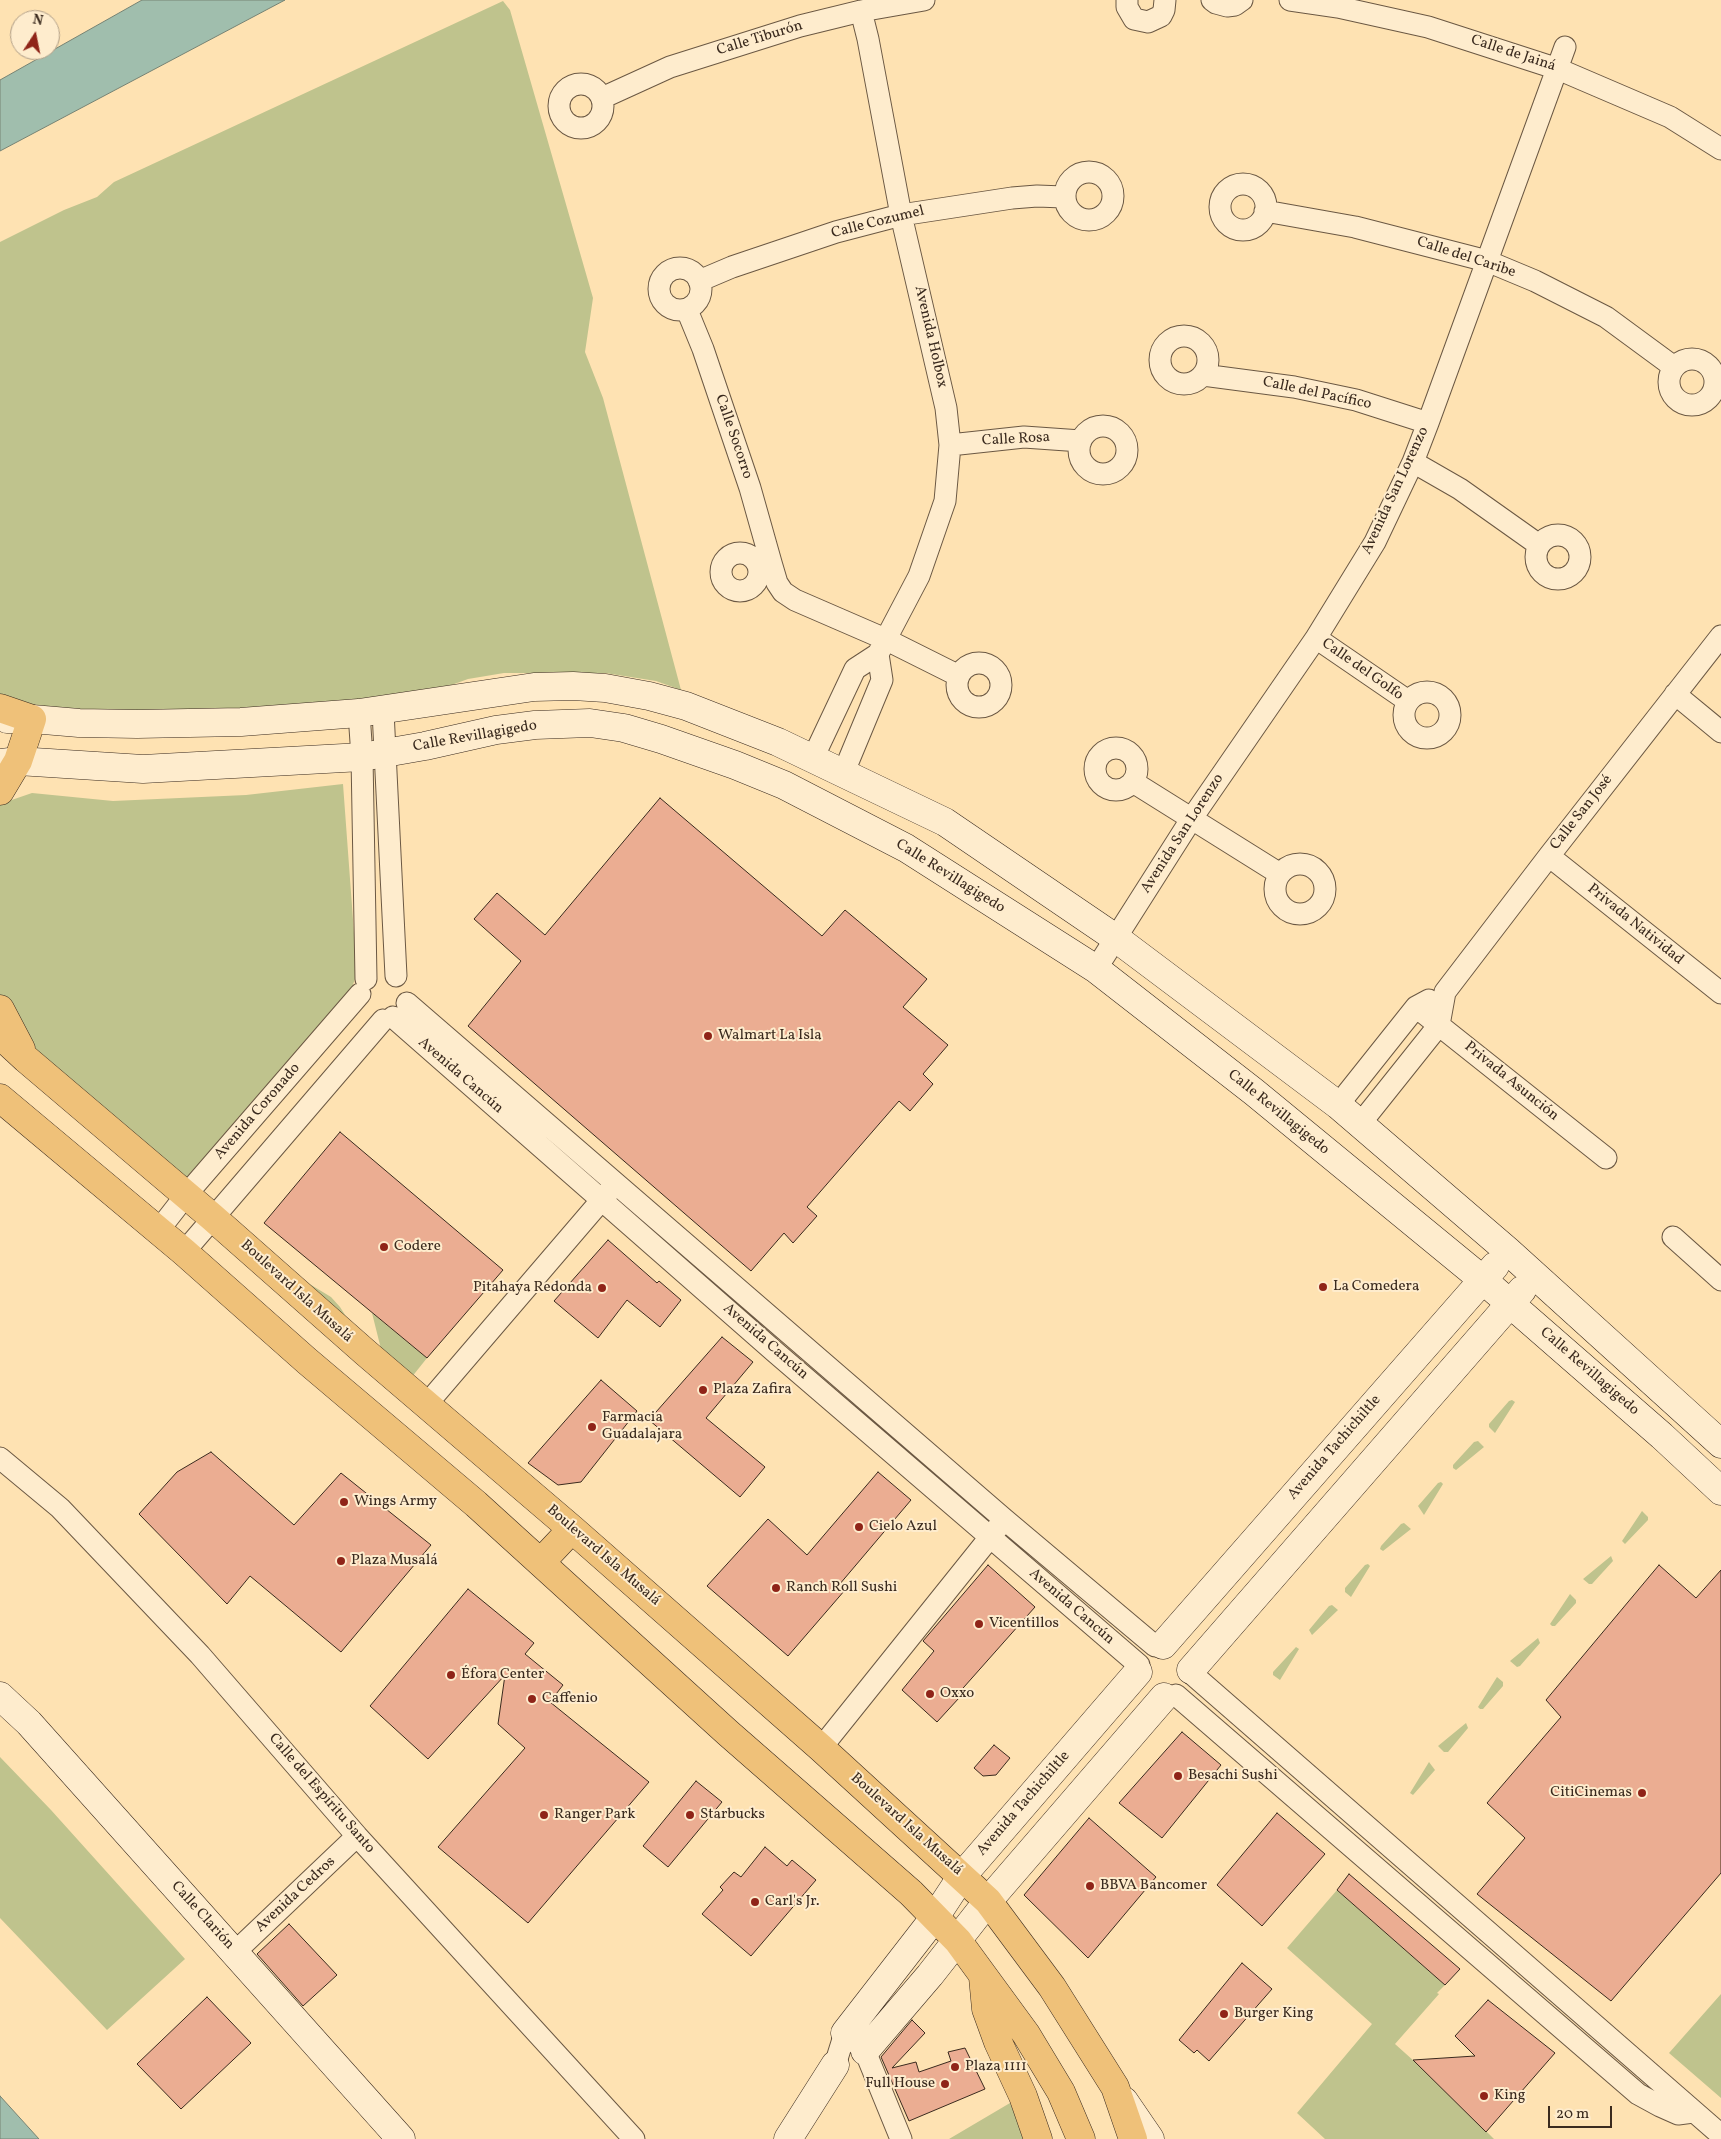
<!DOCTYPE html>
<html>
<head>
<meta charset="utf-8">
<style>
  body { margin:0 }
  #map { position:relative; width:1721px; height:2139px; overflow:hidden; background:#fee2b2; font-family:Vollkorn,serif }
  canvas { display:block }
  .north { position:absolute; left:10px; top:10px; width:50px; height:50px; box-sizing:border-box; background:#feeccd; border:1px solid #b09e87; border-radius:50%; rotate:11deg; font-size:14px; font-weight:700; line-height:20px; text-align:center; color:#3a2a1e }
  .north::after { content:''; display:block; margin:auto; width:18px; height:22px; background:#8f2418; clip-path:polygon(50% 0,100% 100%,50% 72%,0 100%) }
  .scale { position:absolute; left:1548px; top:2106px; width:64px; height:22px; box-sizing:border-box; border:2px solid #3a2a1e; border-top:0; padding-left:6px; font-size:15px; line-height:18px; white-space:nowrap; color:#3a2a1e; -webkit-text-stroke:4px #feeccd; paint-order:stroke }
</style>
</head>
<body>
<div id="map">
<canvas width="1721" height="2139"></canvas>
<div class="north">N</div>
<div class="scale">20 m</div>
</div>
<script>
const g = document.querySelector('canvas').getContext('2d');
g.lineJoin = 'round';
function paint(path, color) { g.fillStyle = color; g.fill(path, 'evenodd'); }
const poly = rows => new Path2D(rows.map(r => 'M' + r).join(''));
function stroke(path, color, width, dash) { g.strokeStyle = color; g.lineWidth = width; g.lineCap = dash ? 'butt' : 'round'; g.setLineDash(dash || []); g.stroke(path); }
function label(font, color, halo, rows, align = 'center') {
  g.font = font + ' Vollkorn,serif'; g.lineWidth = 4; g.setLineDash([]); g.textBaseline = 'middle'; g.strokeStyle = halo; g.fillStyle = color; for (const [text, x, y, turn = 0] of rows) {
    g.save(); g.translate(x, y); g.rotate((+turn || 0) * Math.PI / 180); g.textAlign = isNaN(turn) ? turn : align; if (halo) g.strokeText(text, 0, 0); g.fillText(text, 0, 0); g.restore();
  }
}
paint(poly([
  [503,1,510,10,593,298,585,352,603,398,681,690,656,681,605,673,504,673,468,679,435,691,343,706,89,713,0,699,0,242,64,210,97,197,114,182],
  [343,784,357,974,352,987,181,1184,0,1025,0,804,32,793,113,801,246,795],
  [303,1280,331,1297,340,1307,347,1318,351,1334],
  [372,1313,427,1358,407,1383,383,1357],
  [1512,1400,1515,1402,1495,1433,1489,1427,1489,1424,1509,1401],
  [1478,1441,1484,1447,1456,1470,1453,1468,1453,1465,1474,1442],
  [1441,1482,1443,1484,1424,1515,1418,1506,1438,1483],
  [1642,1511,1648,1517,1648,1520,1625,1544,1622,1541],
  [1404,1523,1411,1529,1383,1551,1380,1549,1381,1546,1401,1524],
  [1611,1556,1613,1561,1592,1584,1589,1584,1583,1579],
  [1368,1564,1370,1566,1351,1597,1345,1592,1345,1588,1365,1565],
  [1570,1594,1576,1600,1576,1603,1555,1626,1552,1626,1550,1624],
  [1332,1605,1338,1610,1312,1635,1309,1630,1329,1606],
  [1538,1638,1540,1643,1520,1666,1517,1667,1510,1661],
  [1296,1647,1299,1649,1280,1680,1273,1675,1273,1672],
  [1497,1677,1503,1682,1503,1686,1483,1709,1480,1709,1478,1707],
  [1466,1723,1468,1728,1448,1752,1444,1752,1438,1746],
  [0,1757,51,1810,185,1959,107,2030,0,1918],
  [1429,1762,1435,1770,1413,1795,1410,1793],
  [1337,1890,1445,1985,1437,1993,1439,1994,1395,2044,1434,2079,1494,2139,1325,2139,1297,2113,1372,2024,1287,1948],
  [1721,1994,1721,2098,1669,2053],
  [1010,2103,1025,2139,949,2139]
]), '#bfc38d');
const water = poly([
  [142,0,285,0,0,151,0,80,142,0],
  [0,2096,39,2139,0,2139,0,2096]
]);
paint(water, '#a0bead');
stroke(water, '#778374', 1);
const building = poly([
  [660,798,822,936,845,910,927,979,903,1007,948,1045,923,1074,933,1084,910,1111,899,1101,807,1207,817,1216,793,1243,784,1233,751,1271,468,1026,521,961,474,919,497,893,545,935,660,798],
  [340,1132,503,1270,427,1358,264,1223,340,1132],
  [608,1240,657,1283,659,1281,681,1300,660,1327,627,1300,598,1338,554,1301,608,1240],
  [722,1337,753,1362,706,1418,765,1467,740,1497,649,1420,722,1337],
  [601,1380,637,1411,581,1482,558,1485,528,1463,601,1380],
  [211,1452,294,1525,341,1473,431,1545,341,1652,250,1576,227,1604,139,1514,177,1472,211,1452],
  [878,1472,911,1500,839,1585,845,1590,788,1656,707,1586,768,1519,807,1555,878,1472],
  [988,1565,1035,1607,956,1696,959,1698,937,1722,902,1690,934,1651,923,1641,988,1565],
  [1659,1565,1696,1598,1721,1570,1721,1873,1611,2001,1477,1894,1525,1838,1487,1803,1561,1717,1546,1700,1659,1565],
  [468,1589,534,1643,525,1654,563,1685,550,1702,649,1782,528,1923,438,1847,525,1748,498,1724,505,1675,428,1759,370,1706,468,1589],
  [1182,1732,1221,1765,1162,1838,1119,1803,1182,1732],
  [994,1745,1010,1758,996,1775,983,1776,974,1768,994,1745],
  [696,1781,722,1802,668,1867,643,1846,696,1781],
  [1277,1813,1325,1854,1262,1926,1217,1885,1277,1813],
  [1089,1818,1156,1877,1088,1958,1024,1895,1089,1818],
  [765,1847,787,1866,792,1860,816,1880,751,1956,702,1914,723,1890,720,1887,734,1872,741,1877,765,1847],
  [1349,1874,1460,1969,1445,1985,1337,1890,1349,1874],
  [289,1924,337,1975,303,2006,257,1954,289,1924],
  [1242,1963,1272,1989,1209,2061,1197,2050,1194,2053,1179,2040,1242,1963],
  [207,1997,251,2043,181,2109,137,2064,207,1997],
  [1488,2000,1555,2053,1486,2132,1413,2060,1475,2056,1455,2036,1488,2000],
  [912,2020,925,2033,892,2068,916,2062,919,2072,951,2061,948,2052,965,2048,985,2089,909,2121,881,2057,912,2020]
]);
paint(building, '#ebad92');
stroke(building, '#3a2a1e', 1);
const street = poly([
  [1127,0,1127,7,1134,19,1148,22,1161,16,1164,10,1165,0],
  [1212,0,1216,3,1227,6,1235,5,1242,0],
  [1290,0,1338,7,1428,27,1558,69,1670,117,1721,149],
  '559 106a22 22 0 1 1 44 0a22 22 0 1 1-44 0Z',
  [602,98,670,67,800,26,861,11,924,0],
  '1065 196a24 24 0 1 1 48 0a24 24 0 1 1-48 0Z',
  '1220 207a23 23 0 1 1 46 0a23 23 0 1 1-46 0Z',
  [1265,211,1355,227,1487,261,1535,281,1606,317,1674,367],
  '659 289a21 21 0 1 1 42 0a21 21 0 1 1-42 0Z',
  [699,281,732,267,836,232,901,215,1012,198,1037,196,1064,197],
  [687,310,703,349,750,488,772,566,759,569],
  '1160 360a24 24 0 1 1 48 0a24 24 0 1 1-48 0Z',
  '1669 382a23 23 0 1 1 46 0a23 23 0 1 1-46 0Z',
  [1203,375,1294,387,1356,400,1428,423],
  '1079 450a24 24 0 1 1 48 0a24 24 0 1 1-48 0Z',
  [950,445,1024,437,1081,441],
  [1413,462,1460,489,1539,545],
  '1536 557a22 22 0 1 1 44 0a22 22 0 1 1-44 0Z',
  '721 572a19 19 0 1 1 38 0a19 19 0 1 1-38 0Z',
  [772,566,777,583,783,592,795,600,885,639,959,676],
  [1316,638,1408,701],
  '957 685a22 22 0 1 1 44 0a22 22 0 1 1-44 0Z',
  '1404 715a23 23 0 1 1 46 0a23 23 0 1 1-46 0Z',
  [1675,694,1721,732],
  [383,711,396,976],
  [359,713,362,757,366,979],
  '1095 769a21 21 0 1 1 42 0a21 21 0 1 1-42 0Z',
  [813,758,855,669,878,654,919,576,945,501,950,445,946,408,901,215,868,39,861,11],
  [843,774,882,680,878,654],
  [1133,782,1280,874],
  [1549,856,1721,993],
  '1275 889a25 25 0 1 1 50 0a25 25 0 1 1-50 0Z',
  [1096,969,1192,818,1316,638,1375,542,1413,462,1428,423,1565,47],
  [407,1003,1004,1519,1155,1646],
  [1416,1007,1606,1158],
  [393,1017,775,1352,1139,1665],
  [1338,1105,1416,1007,1429,1000],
  [1360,1124,1439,1025,1445,992,1549,856,1721,636],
  [158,1231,186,1195,360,994],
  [1673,1237,1721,1280],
  [184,1252,383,1020],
  [426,1405,611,1189],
  [0,1458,60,1508,200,1655,357,1836,634,2139],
  [1191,1673,1721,2135],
  [1176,1695,1638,2094,1660,2106,1678,2114,1693,2112],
  [821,1748,999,1526],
  [234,1953,357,1836],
  [835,2065,845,2033,865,2051,901,2139]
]);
const secondary = poly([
  [7,719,32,719,79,723,137,724,241,722,359,713,534,687,573,686,605,688,649,696,686,706,778,742,945,822,1117,939,1338,1105,1508,1251,1721,1444],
  [0,763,18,761,143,769,362,757,425,746,496,730,535,725,590,723,624,728,661,739,735,765,784,785,906,848,1096,969,1254,1092,1483,1280,1662,1436,1721,1491],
  [1163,1645,1495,1266],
  [1191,1670,1522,1290],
  [0,1696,29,1723,401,2139],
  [845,2033,935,1917,962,1876,1138,1672],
  [865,2051,930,1975,988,1901,1164,1697],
  [1124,2101,1150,2139],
  [788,2139,835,2065]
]);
const primary = poly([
  [0,708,32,719,18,761,0,791],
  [0,1009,21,1049],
  [0,1035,26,1059,212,1217,366,1353,572,1529,821,1748,988,1901,1052,1987,1115,2087,1133,2139],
  [0,1098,184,1252,307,1361,476,1504,728,1733,911,1893,958,1941,1026,2034,1061,2092,1081,2139],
  [541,1562,572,1529],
  [983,1977,986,2009,998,2042,1023,2096,1038,2139]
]);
stroke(street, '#6b5843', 23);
stroke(secondary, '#3a2a1e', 29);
stroke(primary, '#3a2a1e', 29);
stroke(street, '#feeccd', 21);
stroke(secondary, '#feeccd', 28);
stroke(primary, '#efc179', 28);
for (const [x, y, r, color] of [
  [708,1036,5,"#8f2418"],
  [384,1247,5,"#8f2418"],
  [1323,1287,5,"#8f2418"],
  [602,1288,5,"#8f2418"],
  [703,1390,5,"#8f2418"],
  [592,1427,5,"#8f2418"],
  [344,1502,5,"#8f2418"],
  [859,1527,5,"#8f2418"],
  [341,1561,5,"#8f2418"],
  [776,1588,5,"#8f2418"],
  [979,1624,5,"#8f2418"],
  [451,1675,5,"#8f2418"],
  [930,1694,5,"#8f2418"],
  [532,1699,5,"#8f2418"],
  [1178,1776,5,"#8f2418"],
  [1642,1793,5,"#8f2418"],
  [544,1815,5,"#8f2418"],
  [690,1815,5,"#8f2418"],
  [1090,1886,5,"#8f2418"],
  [755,1902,5,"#8f2418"],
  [1224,2014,5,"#8f2418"],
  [955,2067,5,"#8f2418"],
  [945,2084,5,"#8f2418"],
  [1484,2096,5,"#8f2418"]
]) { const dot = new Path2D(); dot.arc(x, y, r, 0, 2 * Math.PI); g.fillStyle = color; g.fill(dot); stroke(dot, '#feeccd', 2); }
label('15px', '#3a2a1e', '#feeccd', [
  ["Calle Tiburón",760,39,-17],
  ["Calle de Jainá",1513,54,18],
  ["Calle Cozumel",878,223,-14],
  ["Calle del Caribe",1466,258,18],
  ["Avenida Holbox",930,337,77],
  ["Calle del Pacífico",1317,394,12],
  ["Calle Socorro",733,437,71],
  ["Calle Rosa",1016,440,-3],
  ["Avenida San Lorenzo",1396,491,-65],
  ["Calle del Golfo",1362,670,35],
  ["Calle Revillagigedo",475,737,-10],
  ["Calle San José",1582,813,-52],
  ["Avenida San Lorenzo",1183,834,-57],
  ["Calle Revillagigedo",950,877,32],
  ["Privada Natividad",1635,925,39],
  ["Avenida Cancún",460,1076,41],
  ["Privada Asunción",1511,1082,39],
  ["Avenida Coronado",258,1112,-49],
  ["Calle Revillagigedo",1278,1113,39],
  ["Boulevard Isla Musalá",296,1292,42],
  ["Avenida Cancún",765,1342,41],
  ["Calle Revillagigedo",1589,1372,41],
  ["Avenida Tachichiltle",1335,1448,-49],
  ["Boulevard Isla Musalá",603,1556,41],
  ["Avenida Cancún",1071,1607,41],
  ["Calle del Espíritu Santo",321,1794,49],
  ["Avenida Tachichiltle",1024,1804,-49],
  ["Boulevard Isla Musalá",906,1825,42],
  ["Avenida Cedros",296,1895,-43],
  ["Calle Clarión",202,1916,48]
]);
label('15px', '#3a2a1e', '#feeccd', [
  ["Walmart La Isla",718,1036],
  ["Codere",394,1247],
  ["La Comedera",1333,1287],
  ["Pitahaya Redonda",592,1288,"right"],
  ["Plaza Zafira",713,1390],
  ["Farmacia",602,1418],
  ["Guadalajara",602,1435],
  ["Wings Army",354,1502],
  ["Cielo Azul",869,1527],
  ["Plaza Musalá",351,1561],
  ["Ranch Roll Sushi",786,1588],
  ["Vicentillos",989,1624],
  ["Éfora Center",461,1675],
  ["Oxxo",940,1694],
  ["Caffenio",542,1699],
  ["Besachi Sushi",1188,1776],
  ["CitiCinemas",1632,1793,"right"],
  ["Ranger Park",554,1815],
  ["Starbucks",700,1815],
  ["BBVA Bancomer",1100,1886],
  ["Carl's Jr.",765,1902],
  ["Burger King",1234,2014],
  ["Plaza 1111",965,2067],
  ["Full House",935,2084,"right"],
  ["King",1494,2096]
], 'left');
</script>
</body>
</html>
